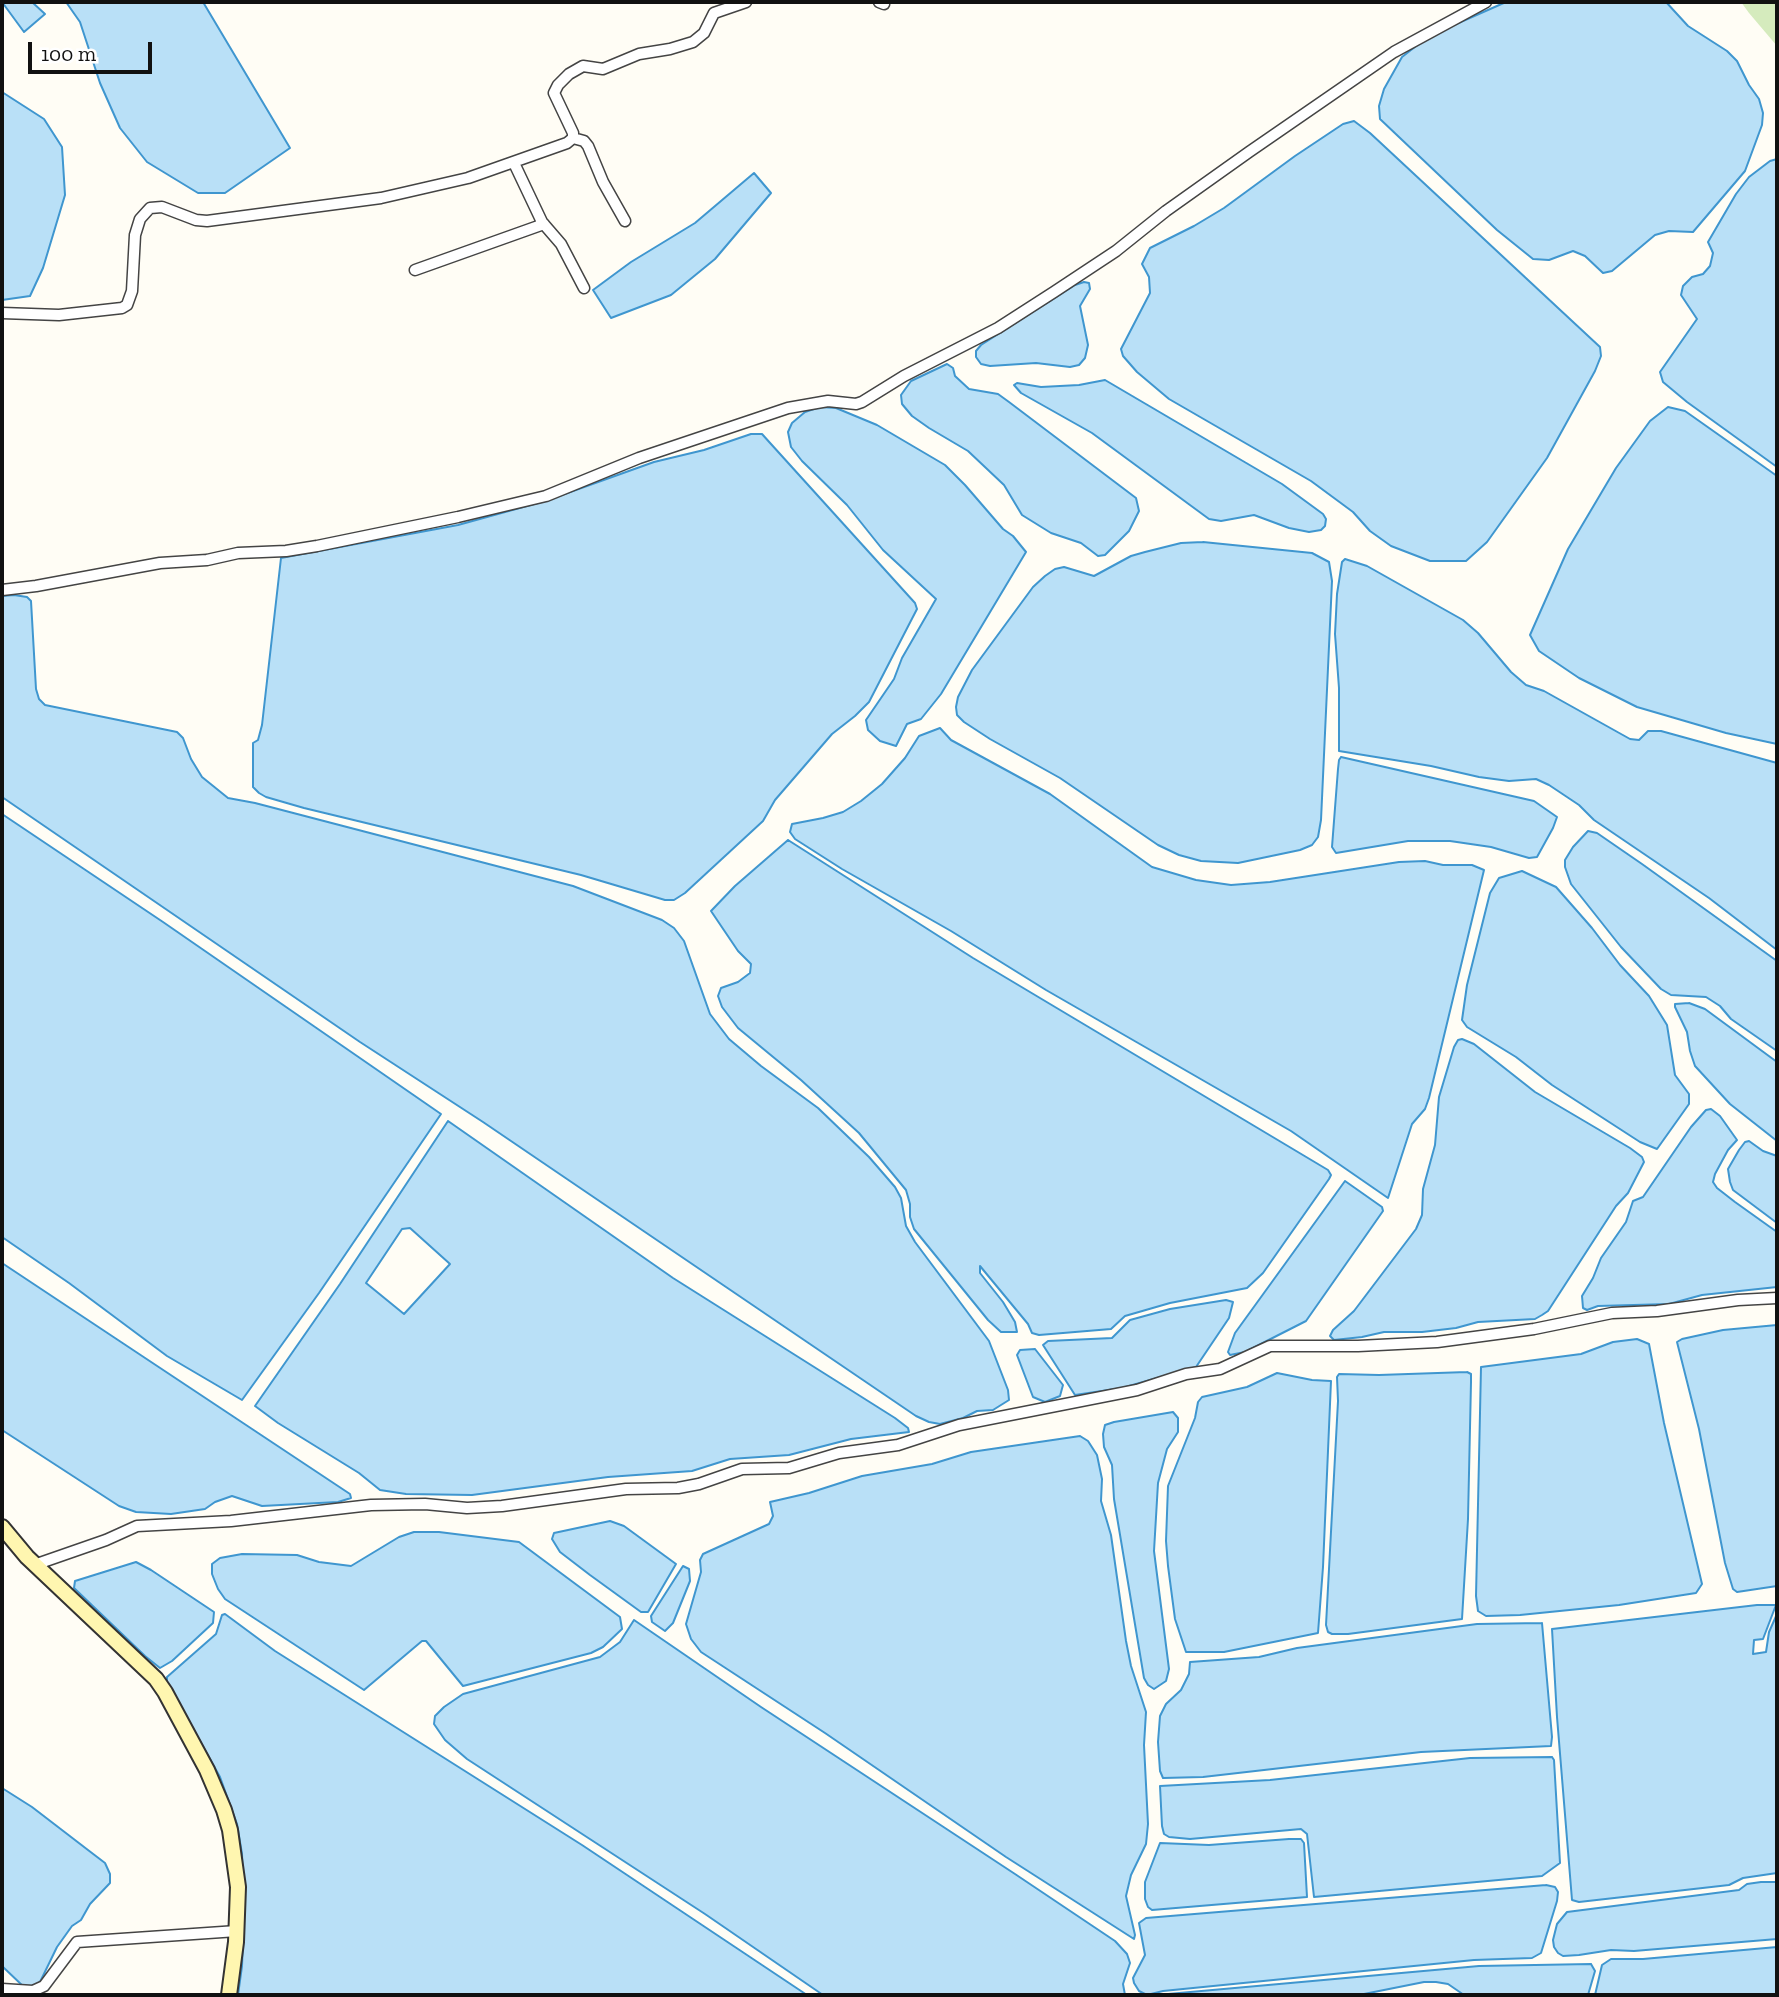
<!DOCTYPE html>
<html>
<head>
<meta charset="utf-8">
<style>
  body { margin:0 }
  #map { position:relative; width:1779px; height:1997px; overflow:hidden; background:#fffdf5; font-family:"Zilla Slab",serif }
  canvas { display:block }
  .frame { position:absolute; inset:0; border:4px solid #111; pointer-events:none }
  .scale { position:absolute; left:28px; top:42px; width:124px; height:32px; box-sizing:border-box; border:4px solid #111; border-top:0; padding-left:9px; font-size:21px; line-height:24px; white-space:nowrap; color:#111; -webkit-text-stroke:5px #fff; paint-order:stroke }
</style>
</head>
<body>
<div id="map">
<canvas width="1779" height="1997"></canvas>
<div class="frame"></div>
<div class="scale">100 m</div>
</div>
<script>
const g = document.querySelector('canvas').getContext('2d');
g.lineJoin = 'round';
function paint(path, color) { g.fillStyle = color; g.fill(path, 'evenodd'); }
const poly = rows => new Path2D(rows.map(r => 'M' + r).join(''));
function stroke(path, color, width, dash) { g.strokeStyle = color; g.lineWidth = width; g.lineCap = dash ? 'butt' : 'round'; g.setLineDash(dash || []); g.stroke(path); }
paint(poly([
  [1741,2,1777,2,1777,46,1749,13]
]), '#d5ebbd');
const water = poly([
  [2,2,32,2,45,14,24,32,2,2],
  [66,2,203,2,290,148,225,193,198,193,147,162,120,128,100,83,80,22,66,2],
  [1506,2,1666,2,1688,26,1727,51,1737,61,1749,85,1759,99,1763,113,1762,125,1745,171,1693,232,1669,231,1655,235,1612,271,1603,273,1585,256,1573,251,1549,260,1533,259,1497,230,1380,119,1379,106,1384,89,1402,57,1429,36,1506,2],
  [2,92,44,119,62,147,65,195,43,268,30,296,2,300,2,92],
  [1354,121,1370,133,1600,347,1601,356,1595,371,1547,458,1487,542,1466,561,1430,561,1391,546,1370,531,1353,512,1311,481,1169,399,1137,372,1123,356,1121,349,1150,293,1149,277,1142,264,1150,248,1194,226,1224,208,1295,156,1343,124,1354,121],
  [1777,159,1777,467,1687,402,1663,382,1660,372,1697,319,1681,295,1683,286,1692,277,1703,274,1710,266,1713,253,1708,242,1736,194,1749,177,1770,161,1777,159],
  [754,173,771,193,715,259,671,295,611,318,593,290,631,262,695,223,754,173],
  [1084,282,1089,283,1090,289,1080,306,1088,345,1085,358,1079,365,1070,367,1036,363,990,366,981,364,976,357,976,351,981,345,1075,285,1084,282],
  [947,364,953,368,955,376,969,389,998,394,1009,402,1136,498,1139,511,1129,531,1105,555,1098,556,1081,543,1051,533,1022,515,1004,485,968,451,929,428,912,416,902,404,901,395,911,381,947,364],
  [1105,380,1282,484,1323,514,1326,519,1325,526,1321,530,1309,532,1289,528,1254,515,1221,521,1209,519,1092,433,1021,393,1014,385,1017,383,1041,387,1079,385,1105,380],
  [820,407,836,408,877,425,945,465,965,485,1003,529,1013,536,1026,552,941,694,921,719,907,724,896,746,880,741,868,730,866,720,894,679,902,658,936,599,883,550,847,505,802,461,791,447,788,432,792,423,805,412,820,407],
  [1668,407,1685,411,1777,476,1777,744,1726,733,1637,707,1579,678,1539,651,1530,635,1568,549,1616,468,1650,421,1668,407],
  [751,434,762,434,771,444,915,603,917,609,869,702,855,716,832,734,775,800,763,821,685,893,674,900,665,900,581,875,304,808,266,797,259,793,253,787,253,743,258,740,262,725,281,558,458,525,545,501,654,462,704,450,751,434],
  [1203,542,1312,553,1329,562,1332,581,1321,820,1318,837,1312,845,1300,850,1238,863,1201,861,1179,855,1158,845,1060,778,990,739,964,722,957,715,956,707,958,697,972,670,1033,587,1045,576,1055,569,1064,567,1094,576,1131,556,1145,552,1181,543,1203,542],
  [1345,559,1367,566,1463,620,1478,633,1511,672,1526,685,1544,691,1630,739,1639,740,1648,731,1661,731,1777,763,1777,950,1709,898,1594,820,1579,805,1549,785,1536,779,1509,781,1479,777,1431,766,1339,751,1339,688,1335,634,1337,594,1342,562,1345,559],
  [14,595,27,597,31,601,36,689,39,699,45,705,177,732,183,738,191,759,202,777,228,798,255,803,573,886,662,920,674,928,684,941,710,1014,729,1039,761,1066,818,1108,869,1157,895,1187,901,1198,906,1226,915,1242,989,1341,1008,1390,1009,1400,993,1410,977,1411,963,1418,940,1424,929,1422,916,1416,483,1122,360,1042,2,797,2,596,14,595],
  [940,728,951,740,1050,794,1152,867,1196,880,1231,885,1270,882,1399,862,1425,861,1443,865,1472,865,1484,870,1429,1098,1425,1109,1412,1124,1388,1198,1291,1131,1046,990,951,931,842,869,795,839,790,832,792,824,823,818,843,812,861,801,882,784,905,758,919,736,940,728],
  [1341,757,1534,801,1557,817,1553,828,1537,857,1529,858,1491,847,1450,841,1408,841,1336,853,1332,847,1338,769,1339,760,1341,757],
  [2,814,163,922,441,1114,319,1293,242,1400,167,1356,69,1283,2,1237,2,814],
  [1588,831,1597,833,1642,864,1777,961,1777,1051,1731,1019,1720,1006,1706,997,1671,995,1661,989,1621,947,1571,884,1565,867,1565,860,1573,847,1588,831],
  [788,840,973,958,1328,1170,1331,1175,1329,1179,1263,1273,1247,1288,1170,1303,1125,1316,1111,1329,1039,1335,1032,1333,1028,1324,980,1266,980,1273,1003,1302,1015,1322,1017,1332,1001,1332,988,1320,914,1229,910,1217,910,1204,906,1190,859,1133,801,1080,738,1028,722,1007,718,996,721,988,738,982,750,973,751,964,738,951,711,911,735,886,788,840],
  [1522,871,1556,887,1592,928,1620,965,1649,996,1667,1025,1675,1075,1689,1094,1689,1104,1657,1149,1640,1142,1552,1085,1516,1057,1467,1027,1462,1020,1467,985,1490,893,1499,878,1522,871],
  [1689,1003,1705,1009,1777,1062,1777,1141,1730,1104,1695,1066,1690,1051,1687,1032,1675,1007,1675,1004,1689,1003],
  [1462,1039,1474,1044,1535,1092,1630,1148,1642,1157,1644,1162,1628,1193,1616,1206,1548,1311,1542,1315,1535,1319,1478,1322,1456,1328,1422,1332,1384,1332,1362,1337,1334,1340,1330,1336,1333,1330,1354,1311,1416,1229,1422,1215,1423,1189,1435,1145,1439,1097,1454,1047,1458,1040,1462,1039],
  [1711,1109,1720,1116,1737,1140,1728,1150,1715,1174,1713,1182,1717,1188,1735,1202,1777,1232,1777,1287,1702,1295,1669,1304,1598,1306,1587,1310,1583,1308,1582,1296,1593,1278,1601,1258,1626,1222,1633,1201,1643,1197,1691,1127,1706,1110,1711,1109],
  [448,1121,673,1278,895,1418,908,1428,909,1432,851,1439,789,1455,730,1459,692,1471,608,1477,472,1495,406,1494,380,1490,359,1473,278,1423,255,1406,340,1284,448,1121],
  [410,1228,450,1264,404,1314,366,1283,402,1229,410,1228],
  [1749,1141,1763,1151,1777,1156,1777,1223,1733,1190,1730,1182,1728,1169,1739,1150,1745,1142,1749,1141],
  [1345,1181,1382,1207,1383,1211,1306,1321,1245,1352,1230,1355,1228,1352,1235,1333,1345,1181],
  [2,1263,350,1494,351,1498,338,1502,262,1506,232,1496,215,1502,205,1509,171,1514,136,1512,119,1506,2,1430,2,1263],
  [1226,1300,1233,1302,1229,1318,1196,1367,1122,1388,1075,1395,1043,1345,1048,1341,1112,1338,1130,1320,1170,1309,1226,1300],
  [1777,1325,1777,1586,1737,1592,1733,1589,1725,1563,1699,1429,1677,1342,1682,1339,1723,1330,1777,1325],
  [1637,1339,1649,1344,1664,1423,1702,1584,1696,1593,1619,1605,1520,1615,1486,1616,1478,1611,1476,1596,1481,1367,1581,1354,1613,1342,1637,1339],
  [1035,1349,1063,1385,1060,1396,1045,1402,1033,1397,1017,1355,1020,1350,1035,1349],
  [1467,1372,1471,1374,1471,1382,1468,1519,1462,1619,1348,1634,1332,1634,1328,1632,1326,1625,1338,1401,1337,1377,1339,1374,1379,1375,1467,1372],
  [1277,1373,1312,1380,1331,1381,1323,1567,1318,1633,1224,1652,1186,1652,1175,1619,1168,1566,1166,1541,1168,1486,1195,1418,1198,1402,1202,1397,1247,1387,1277,1373],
  [1173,1412,1178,1418,1178,1432,1167,1449,1158,1483,1154,1551,1169,1669,1166,1681,1154,1689,1148,1685,1144,1678,1114,1499,1112,1465,1104,1447,1103,1434,1105,1425,1114,1422,1173,1412],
  [1080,1436,1088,1441,1097,1455,1102,1479,1101,1501,1111,1535,1126,1641,1131,1666,1146,1712,1144,1745,1148,1824,1146,1844,1131,1875,1126,1896,1135,1935,1134,1939,1006,1857,825,1733,701,1652,691,1639,686,1624,701,1572,700,1560,703,1554,769,1524,773,1516,770,1502,809,1493,862,1476,932,1464,971,1452,1080,1436],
  [610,1521,624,1526,676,1564,648,1612,641,1612,590,1575,560,1552,552,1539,554,1533,610,1521],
  [414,1532,439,1532,519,1542,620,1617,622,1629,603,1647,591,1653,463,1686,426,1641,422,1641,364,1690,225,1599,218,1589,212,1574,212,1564,220,1558,242,1554,297,1555,319,1562,351,1566,399,1537,414,1532],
  [136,1562,151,1570,214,1612,213,1623,172,1661,160,1668,145,1656,74,1588,75,1581,136,1562],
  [683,1566,689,1569,690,1581,673,1623,665,1631,652,1622,651,1616,683,1566],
  [1757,1605,1776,1605,1763,1639,1754,1640,1753,1654,1766,1652,1769,1632,1777,1614,1777,1873,1743,1878,1729,1885,1579,1902,1572,1900,1557,1717,1552,1629,1757,1605],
  [225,1614,275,1651,582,1845,807,1995,238,1995,242,1966,244,1915,242,1854,237,1824,220,1777,167,1682,167,1677,216,1634,222,1615,225,1614],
  [634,1620,761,1707,1015,1874,1115,1941,1127,1954,1130,1963,1123,1984,1125,1995,823,1995,705,1914,467,1759,445,1740,434,1724,435,1716,444,1707,463,1694,600,1657,620,1642,634,1620],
  [1542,1623,1552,1737,1551,1746,1421,1752,1203,1777,1163,1778,1160,1771,1158,1742,1160,1716,1166,1704,1181,1690,1189,1674,1190,1662,1259,1657,1297,1648,1477,1624,1542,1623],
  [1552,1757,1554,1760,1560,1863,1542,1876,1314,1897,1307,1834,1301,1829,1190,1839,1169,1837,1164,1834,1162,1826,1160,1786,1270,1780,1470,1758,1552,1757],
  [2,1788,32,1807,88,1850,105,1863,110,1874,110,1883,90,1904,81,1920,72,1926,57,1947,40,1982,33,1989,25,1988,2,1966,2,1788],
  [1289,1839,1301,1839,1304,1843,1307,1897,1152,1910,1148,1907,1145,1899,1145,1882,1160,1843,1209,1845,1289,1839],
  [1761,1882,1777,1882,1777,1939,1634,1951,1611,1950,1579,1955,1563,1956,1558,1953,1554,1947,1553,1940,1557,1924,1567,1912,1739,1890,1747,1884,1761,1882],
  [1546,1885,1555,1887,1558,1892,1557,1901,1541,1953,1532,1958,1474,1960,1163,1991,1147,1995,1139,1991,1134,1983,1133,1978,1145,1955,1139,1923,1146,1918,1546,1885],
  [1777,1947,1777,1995,1595,1995,1602,1965,1611,1959,1643,1959,1777,1947],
  [1591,1964,1595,1971,1588,1995,1464,1995,1448,1984,1436,1982,1424,1982,1359,1995,1157,1995,1479,1966,1591,1964]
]);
paint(water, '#b9e0f7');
stroke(water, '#3f96cf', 2);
const street = poly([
  [879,2,884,4],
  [573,138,584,141,588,146,603,182,625,221],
  [514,163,542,222,561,244,584,288],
  [415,270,544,224],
  [2,313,59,315,122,308,127,305,132,291,135,235,140,219,150,208,162,207,196,220,207,221,381,198,468,178,567,143,573,138,573,133,554,93,558,85,569,74,583,66,603,69,639,54,670,49,693,42,704,33,714,13,746,2],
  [2,590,36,586,160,563,207,560,238,553,286,551,317,546,458,517,546,496,639,458,788,408,828,401,856,404,862,402,904,376,998,328,1054,292,1116,251,1166,211,1249,152,1394,52,1486,2],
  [37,1564,106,1540,137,1526,231,1521,371,1505,425,1504,467,1508,502,1506,626,1489,678,1488,699,1484,742,1469,789,1468,839,1453,898,1445,959,1425,1137,1390,1186,1374,1220,1369,1270,1346,1358,1346,1437,1342,1534,1329,1612,1313,1657,1311,1738,1300,1777,1298],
  [2,1989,33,1991,44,1986,77,1942,237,1931]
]);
const secondary = poly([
  [2,1527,27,1557,156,1679,165,1692,207,1770,224,1810,230,1830,238,1887,236,1942,229,1995]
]);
stroke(street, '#444', 13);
stroke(secondary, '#333', 18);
stroke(street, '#fff', 10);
stroke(secondary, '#fff6b0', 14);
</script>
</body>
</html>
